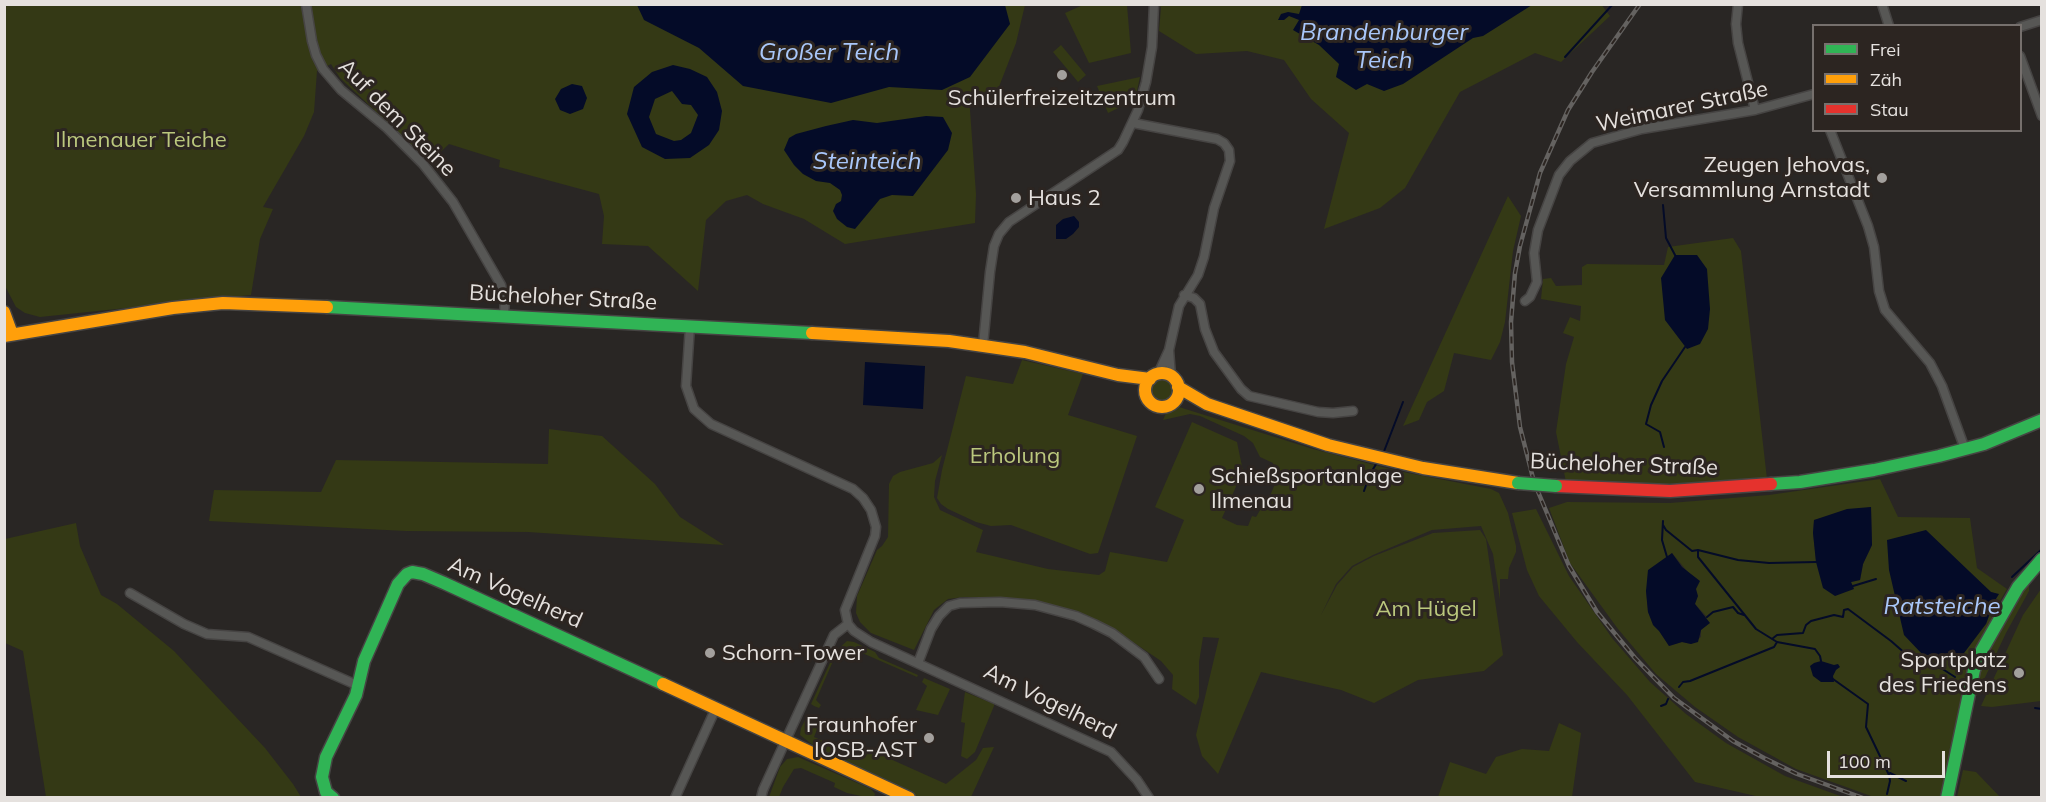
<!DOCTYPE html>
<html>
<head>
<meta charset="utf-8">
<style>
  body { margin:0 }
  #map { position:relative; width:2046px; height:802px; overflow:hidden; background:#292624; font-family:Mulish,sans-serif }
  canvas { display:block }
  .frame { position:absolute; inset:0; border:6px solid #e5e1de; pointer-events:none }
  .legend { position:absolute; left:1812px; top:24px; width:210px; height:108px; box-sizing:border-box; background:#2c2521; border:2px solid #76706d; margin:0; padding:8px 10px; list-style:none; font-size:18px; color:#e5e1de }
  .legend li { display:flex; align-items:center; gap:12px; height:30px }
  .legend b { width:30px; border:2px solid #76706d }
  .scale { position:absolute; left:1827px; top:751px; width:118px; height:27px; box-sizing:border-box; border:3px solid #e5e1de; border-top:0; padding-left:8px; font-size:18px; line-height:21px; white-space:nowrap; color:#e5e1de; -webkit-text-stroke:4px #2c2521; paint-order:stroke }
</style>
</head>
<body>
<div id="map">
<canvas width="2046" height="802"></canvas>
<div class="frame"></div>
<ul class="legend">
<li><b style="height:8px;background:#30b455"></b>Frei</li>
<li><b style="height:8px;background:#ff9f0a"></b>Zäh</li>
<li><b style="height:8px;background:#e5322d"></b>Stau</li>
</ul>
<div class="scale">100 m</div>
</div>
<script>
const g = document.querySelector('canvas').getContext('2d');
g.lineJoin = 'round';
function paint(path, color) { g.fillStyle = color; g.fill(path, 'evenodd'); }
const poly = rows => new Path2D(rows.map(r => 'M' + r).join(''));
function stroke(path, color, width, dash) { g.strokeStyle = color; g.lineWidth = width; g.lineCap = dash ? 'butt' : 'round'; g.setLineDash(dash || []); g.stroke(path); }
function label(font, color, halo, rows, align = 'center') {
  g.font = font + ' Mulish,sans-serif'; g.lineWidth = 6; g.setLineDash([]); g.textBaseline = 'middle'; g.strokeStyle = halo; g.fillStyle = color; for (const [text, x, y, turn = 0] of rows) {
    g.save(); g.translate(x, y); g.rotate((+turn || 0) * Math.PI / 180); g.textAlign = isNaN(turn) ? turn : align; if (halo) g.strokeText(text, 0, 0); g.fillText(text, 0, 0); g.restore();
  }
}
paint(poly([
  [1158,4,1601,4,1610,16,1561,62,1535,53,1460,92,1405,188,1380,208,1324,229,1349,133,1311,99,1284,60,1247,51,1196,54,1159,31,1161,7,1158,6],
  [4,5,1025,5,1016,43,993,102,969,96,976,194,975,223,845,244,804,219,763,204,747,195,726,201,706,220,698,291,648,246,602,244,604,216,599,194,499,167,500,160,449,144,430,162,340,78,331,64,317,71,314,112,304,136,263,207,273,209,260,239,251,295,40,317,25,313,16,307,5,286],
  [1083,5,1127,5,1131,53,1089,63,1065,13],
  [1061,45,1086,75,1078,82,1053,52],
  [1140,77,1135,100,1108,113,1097,86],
  [1508,196,1521,216,1513,251,1505,322,1500,342,1491,360,1454,353,1444,391,1427,402,1419,420,1403,426],
  [1733,238,1741,251,1767,479,1668,484,1566,482,1556,432,1566,364,1574,337,1563,333,1570,317,1580,321,1581,306,1541,299,1543,279,1551,278,1556,286,1582,285,1582,267,1587,264,1664,265,1668,247],
  [1022,360,1083,374,1068,415,1137,436,1098,553,1090,554,1011,525,991,526,976,522,948,509,941,504,937,498,942,470,966,376,1013,384],
  '1151 389a11 11 0 1 1 22 0a11 11 0 1 1-22 0Z',
  [1179,407,1313,449,1398,471,1491,489,1499,493,1508,513,1516,546,1516,552,1509,568,1508,579,1500,579,1500,600,1493,554,1481,526,1432,530,1373,555,1352,566,1336,584,1321,615,1337,585,1353,567,1374,556,1433,533,1480,530,1486,539,1503,655,1484,671,1418,680,1374,703,1341,690,1261,672,1218,774,1202,756,1196,735,1219,638,1203,637,1199,662,1199,697,1196,705,1172,689,1173,675,1161,661,1124,636,1079,612,1052,605,1029,600,998,598,964,597,948,599,934,610,914,650,871,633,860,622,856,613,857,596,877,550,882,546,888,537,889,484,893,476,900,472,933,463,942,455,935,481,934,497,940,510,983,530,976,552,1048,569,1099,575,1105,571,1110,552,1167,562,1184,520,1155,507,1192,422,1237,442,1243,471,1222,518,1237,525,1248,526,1252,516,1256,517,1263,505,1266,505,1275,484,1273,463,1260,457,1253,443,1244,436,1200,416,1190,414,1163,420,1166,413],
  [549,429,602,436,655,484,680,517,724,545,528,532,406,531,209,521,214,490,321,492,336,460,548,464],
  [1880,479,1898,517,1970,518,1977,568,2007,589,1996,608,1964,685,1943,797,1871,796,1796,769,1738,737,1695,707,1656,674,1618,629,1570,563,1549,508,1567,502,1670,503,1769,495],
  [1871,507,1872,545,1863,564,1860,580,1851,582,1854,588,1816,562,1813,533,1814,520],
  [1672,553,1692,577,1695,604,1707,617,1701,630,1701,637,1691,644,1682,642,1669,646,1648,612,1646,591],
  [1960,565,1991,592,1998,595,1994,602,1986,624],
  [1536,509,1569,576,1612,638,1650,682,1686,714,1726,743,1785,776,1843,797,1760,797,1695,782,1627,695,1577,642,1539,596,1527,570,1512,513],
  [76,523,80,546,101,595,117,604,174,651,265,748,293,784,301,797,46,797,23,651,5,643,5,539],
  [2029,583,2029,591,2006,633,1972,705,1960,755,1982,661,2014,600],
  [2041,589,2041,701,1992,707,1981,706,2023,615],
  [847,641,854,642,875,652,879,658,918,675,917,677,860,652,858,654,846,648,843,655,837,652,816,700,821,705,819,708,814,706,811,704,835,652],
  [924,678,950,689,938,715,916,710,927,686,922,682],
  [965,692,994,704,994,706,975,752,967,759,961,756,965,723,961,722],
  [808,714,827,722,826,724,820,722,814,737,853,754,857,744,946,784,976,760,983,748,994,747,971,797,918,797,817,752,818,749,800,735,801,728],
  [1559,723,1581,733,1572,797,1438,797,1450,762,1486,774,1496,757,1522,749,1549,751],
  [798,757,871,789,875,794,874,797,866,797,847,793,834,787,835,783,801,768,794,769,783,787,779,797,769,797,780,767,787,759],
  [1963,770,1976,772,2000,797,1957,797]
]), '#343915');
paint(poly([
  [637,5,1005,5,1010,24,970,77,942,90,889,87,831,103,743,86,699,48,644,20],
  [1302,5,1302,4,1532,5,1483,36,1473,38,1403,84,1384,91,1367,84,1356,90,1336,77,1339,64,1319,45,1293,30,1299,20,1289,16,1284,20,1278,20,1281,14,1288,12,1299,14],
  [673,65,690,69,707,77,717,92,722,111,719,130,709,145,690,158,665,159,642,147,627,114,634,87,652,72],
  [672,91,682,104,691,105,698,115,691,133,681,140,674,141,656,134,649,117,655,99],
  [572,84,582,86,587,98,583,109,570,114,560,110,555,99,561,89],
  [926,116,943,117,952,133,948,150,913,196,892,195,880,199,855,229,847,227,837,219,833,211,836,204,841,201,842,195,840,190,830,183,816,181,803,174,794,165,784,150,789,138,796,134,826,126,853,120,877,123],
  [1074,216,1079,222,1079,227,1073,234,1066,239,1056,239,1056,225,1063,219],
  [1675,255,1697,255,1707,269,1710,309,1708,329,1700,344,1687,349,1665,320,1661,278],
  [865,362,925,366,923,409,863,405],
  [1871,507,1872,545,1863,564,1860,580,1851,582,1854,589,1835,596,1823,588,1816,562,1813,533,1814,520,1847,509],
  [1926,530,1991,592,1999,594,1994,602,1986,624,1958,661,1922,654,1904,635,1889,570,1887,540],
  [1672,553,1682,567,1700,581,1696,589,1698,596,1695,604,1710,623,1701,630,1698,642,1691,644,1682,642,1669,646,1659,631,1653,625,1648,612,1646,591,1648,570],
  [1821,661,1834,665,1838,664,1840,667,1836,670,1833,676,1834,682,1821,682,1813,676,1810,666,1814,663]
]), '#040b28');
stroke(poly([
  [1565,57,1613,4],
  [1663,205,1666,238,1675,255],
  [1664,447,1660,432,1646,424,1651,405,1662,381,1685,347],
  [1383,454,1403,402],
  [1353,483,1369,475],
  [1364,491,1370,474,1378,461],
  [1663,521,1662,540,1667,557],
  [1663,525,1666,530,1692,551,1698,550,1738,560,1769,563,1816,562],
  [1698,550,1698,557,1756,629,1777,642,1815,649,1820,656,1821,661],
  [2012,577,2042,549],
  [1853,586,1876,579],
  [1707,617,1713,612,1733,607,1738,613,1744,615],
  [1772,639,1777,635,1803,633,1806,625,1811,621,1834,615,1843,617,1844,610,1848,609,1891,641,1915,662,1941,668,1955,677],
  [1833,679,1868,704,1866,727,1889,775,1890,781,1887,794],
  [1679,687,1683,682,1690,681,1774,647,1777,642],
  [1661,706,1666,704,1668,699],
  [2035,708,2042,709],
  [1890,773,1906,781]
]), '#040b28', 2);
const street = poly([
  [306,4,312,41,316,55,323,69,341,90,387,128,423,164,453,202,501,285,505,299,504,316],
  [1738,4,1736,24,1738,43,1755,110],
  [1882,4,1889,26],
  [2020,27,2042,20],
  [2020,56,2042,116],
  [1133,123,1217,139,1224,143,1229,150,1230,161,1214,208,1204,257,1198,275,1179,306,1169,350,1171,376],
  [1830,130,1868,226,1874,247,1879,291,1885,310,1930,363,1942,386,1965,449],
  [1184,295,1194,298,1200,304,1205,329,1214,352,1241,389,1249,396,1318,412,1333,413,1353,411],
  [1525,301,1530,297,1537,282,1534,253,1538,230,1559,175,1570,161,1592,143,1642,129,1755,110,1814,94],
  [690,326,686,386,694,409,711,424,853,489,863,498,871,510,876,527,875,536,845,610,848,624,854,631,871,642,1111,752,1137,780,1149,798],
  [983,345,990,272,994,246,999,234,1009,222,1118,150,1123,142,1138,110,1146,82,1152,47,1154,4],
  [1158,374,1169,350],
  [130,593,184,624,207,634,248,637,359,686],
  [918,663,931,629,939,616,949,606,960,603,1000,602,1035,605,1076,616,1094,624,1112,633,1144,657,1159,679],
  [675,798,715,710],
  [761,798,763,790,834,635,848,624]
]);
const fast = poly([
  [327,307,812,333],
  [1771,484,1800,482,1874,470,1939,456,1984,444,2042,420],
  [333,798,326,792,322,777,326,757,356,695,364,661,398,584,407,574,412,572,423,574,444,583,663,684],
  [1947,798,1974,670,1982,650,2018,587,2042,559]
]);
const slow = poly([
  [4,312,12,334],
  [812,333,949,341,1025,352,1118,375,1150,379],
  [4,336,173,308,223,303,327,307],
  '1145 390a17 17 0 1 1 34 0a17 17 0 1 1-34 0Z',
  [1178,387,1207,404,1328,445,1423,468,1518,483],
  [663,684,909,798]
]);
const jam = poly([
  [1556,486,1670,491,1771,484]
]);
stroke(street, '#464443', 11);
stroke(fast, '#464443', 15);
stroke(slow, '#464443', 15);
stroke(jam, '#464443', 15);
stroke(street, '#575755', 8);
stroke(fast, '#30b455', 12);
stroke(slow, '#ff9f0a', 12);
stroke(jam, '#e5322d', 12);
const rail = poly([
  [1640,4,1592,72,1568,110,1540,173,1520,246,1515,273,1511,322,1512,362,1520,427,1534,482,1569,566,1597,612,1635,658,1674,698,1733,741,1764,758,1797,774,1863,798]
]);
stroke(rail, '#646260', 4.5);
stroke(rail, '#2c2521', 2, [7]);
const fastBridge = poly([
  [1518,483,1556,486]
]);
stroke(fastBridge, '#464443', 15, []);
stroke(fastBridge, '#30b455', 12);
for (const [x, y, r, color] of [
  [1062,75,6,"#a3a09d"],
  [1882,178,6,"#a3a09d"],
  [1016,198,6,"#a3a09d"],
  [1199,489,6,"#a3a09d"],
  [710,653,6,"#a3a09d"],
  [2019,673,6,"#a3a09d"],
  [929,738,6,"#a3a09d"]
]) { const dot = new Path2D(); dot.arc(x, y, r, 0, 2 * Math.PI); g.fillStyle = color; g.fill(dot); stroke(dot, '#2c2521', 2); }
label('22px', '#e5e1de', '#2c2521', [
  ["Schülerfreizeitzentrum",1062,98,"center"],
  ["Zeugen Jehovas,",1870,165],
  ["Versammlung Arnstadt",1870,190],
  ["Haus 2",1028,198,"left"],
  ["Schießsportanlage",1211,476,"left"],
  ["Ilmenau",1211,501,"left"],
  ["Schorn-Tower",722,653,"left"],
  ["Sportplatz",2007,660],
  ["des Friedens",2007,685],
  ["Fraunhofer",917,725],
  ["IOSB-AST",917,750]
], 'right');
label('22px', '#e5e1de', '#2c2521', [
  ["Weimarer Straße",1682,107,-12],
  ["Auf dem Steine",397,118,45],
  ["Bücheloher Straße",563,298,3],
  ["Bücheloher Straße",1624,465,2],
  ["Am Vogelherd",515,593,24],
  ["Am Vogelherd",1050,702,26]
]);
label('22px', '#bbc87d', '#2c2521', [
  ["Ilmenauer Teiche",141,140],
  ["Erholung",1015,456],
  ["Am Hügel",1426,609]
]);
label('italic 24px', '#a9c7fa', '#2c2521', [
  ["Brandenburger",1384,33],
  ["Teich",1384,61],
  ["Großer Teich",829,53],
  ["Steinteich",867,162],
  ["Ratsteiche",1942,607]
]);
</script>
</body>
</html>
